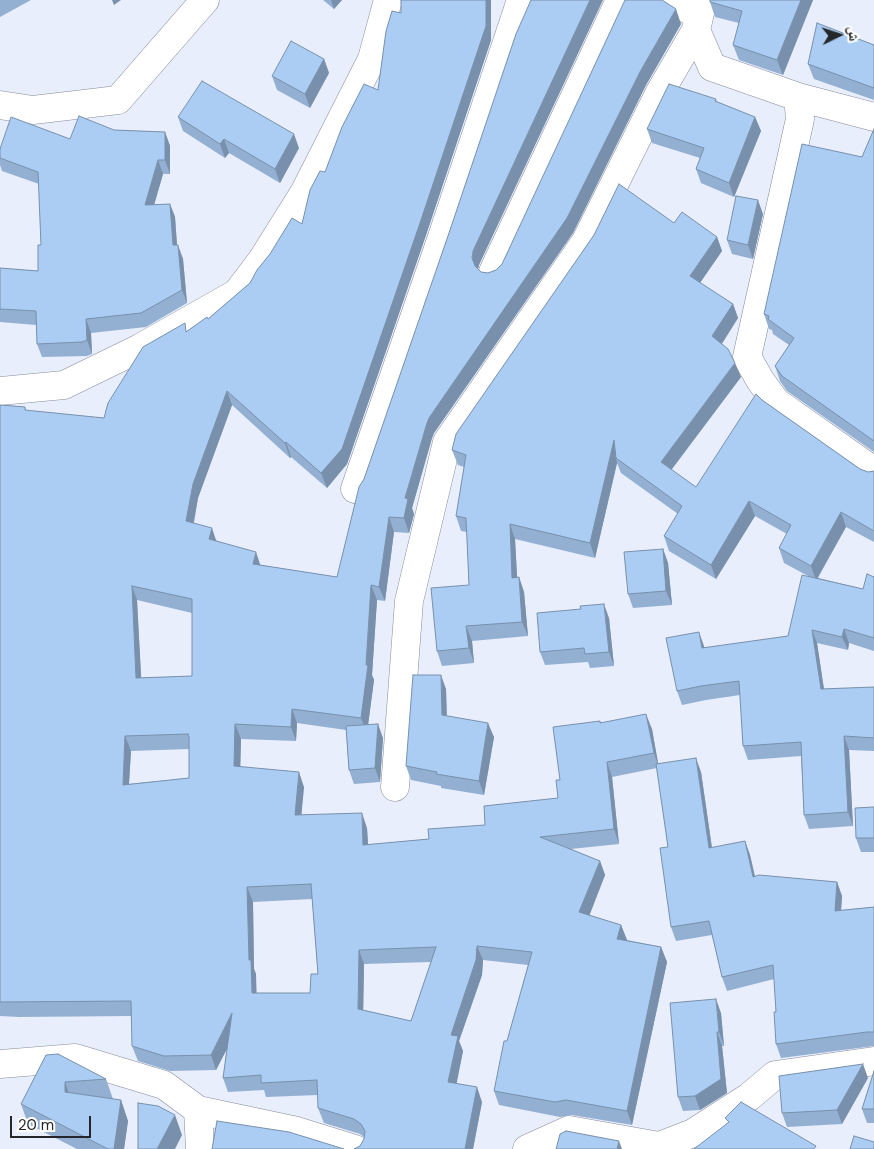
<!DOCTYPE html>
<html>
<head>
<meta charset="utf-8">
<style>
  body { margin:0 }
  #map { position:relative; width:874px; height:1149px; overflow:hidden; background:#e9eefd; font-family:"DM Sans","Noto Naskh Arabic",sans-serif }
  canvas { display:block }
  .north { position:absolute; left:814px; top:10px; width:50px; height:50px; -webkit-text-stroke:4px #fff; paint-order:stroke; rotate:86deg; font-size:14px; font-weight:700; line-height:20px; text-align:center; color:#24262b }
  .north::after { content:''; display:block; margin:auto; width:18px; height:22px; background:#24262b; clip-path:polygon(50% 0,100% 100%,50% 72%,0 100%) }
  .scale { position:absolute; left:10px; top:1116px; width:81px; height:22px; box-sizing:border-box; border:2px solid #24262b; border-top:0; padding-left:6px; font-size:15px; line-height:18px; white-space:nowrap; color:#24262b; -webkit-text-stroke:4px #fff; paint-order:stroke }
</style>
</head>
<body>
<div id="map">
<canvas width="874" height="1149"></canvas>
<div class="north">ش</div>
<div class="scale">20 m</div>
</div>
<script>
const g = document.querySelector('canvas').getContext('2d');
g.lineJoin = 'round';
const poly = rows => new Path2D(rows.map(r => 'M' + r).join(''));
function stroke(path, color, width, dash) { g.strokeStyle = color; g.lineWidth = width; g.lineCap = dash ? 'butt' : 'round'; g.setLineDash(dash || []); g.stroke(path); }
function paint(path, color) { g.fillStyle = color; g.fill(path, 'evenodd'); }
const minor = poly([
  [674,0,699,17],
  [696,30,712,67,798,97,800,119,747,357,760,380,776,402,874,471],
  [798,97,874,117],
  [0,105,33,110,118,100,205,0],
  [493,272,620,0],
  [0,391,64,385,140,348,237,293,262,260,304,193,372,59,388,0],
  [355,489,440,243,521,0],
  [395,787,409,601,447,442,586,241,660,92,696,30,703,0],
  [0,1064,75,1058,164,1085,198,1110,200,1149],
  [198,1110,297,1131,355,1149],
  [527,1149,569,1130,659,1146,693,1133,749,1097,775,1075,874,1061]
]);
stroke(minor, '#878b99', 29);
stroke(minor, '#fff', 28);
paint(poly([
  [0,0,31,0,0,17],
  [323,0,342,0,334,9],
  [401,0,491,0,491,40,425,238,347,464,327,488,291,457,290,458,232,405,198,498,194,523,217,541,261,565,337,577,364,479,479,265,478,269,481,272,488,273,496,270,502,264,681,24,646,85,573,233,434,433,432,438,412,508,414,514,409,533,394,532,385,601,377,600,372,675,374,680,368,725,383,738,380,782,354,784,349,770,346,730,297,723,296,741,241,739,240,767,304,787,301,815,367,828,368,845,429,839,485,825,558,798,560,780,600,721,601,723,652,729,658,764,701,772,712,848,745,841,750,855,755,876,837,882,842,896,841,910,874,907,874,1046,781,1058,776,1044,776,1012,774,979,727,991,722,977,712,935,676,941,671,927,668,847,657,768,612,777,619,844,571,849,600,861,605,875,589,915,621,925,627,940,661,947,667,962,632,1125,572,1115,560,1117,499,1105,494,1091,528,965,483,960,482,975,459,1041,463,1051,456,1083,482,1102,473,1149,354,1149,360,1146,364,1139,364,1137,360,1134,324,1123,318,1108,318,1095,266,1097,264,1090,228,1092,223,1078,227,1048,216,1070,170,1071,138,1061,132,1046,132,1016,19,1017,0,1016,0,405,25,407,26,411,104,418,188,330,208,319,250,283,302,224,325,172,378,90,401,13],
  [137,600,192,613,192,676,141,678],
  [189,749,189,778,129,784,131,751],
  [312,899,318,974,310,993,256,993,256,974,254,969,253,902],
  [431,962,411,1021,363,1010,364,964],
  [813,0,783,75,739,60,733,45,739,23,715,17,710,2],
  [874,45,874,100,814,79,808,64],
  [324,59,329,73,310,108,277,90,272,76],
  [716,99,717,102,755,117,761,131,734,197,701,183,696,169,700,158,652,143,647,129],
  [178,117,299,148,280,183,229,153,225,158,183,131],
  [874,129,874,452,787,391,780,381,775,366,789,345,773,334,772,330,769,329,764,314,862,157],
  [114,130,165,132,170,146,170,174,163,174,154,205,170,204,175,217,177,245,183,259,187,303,146,327,91,333,92,354,87,356,42,357,37,344,36,325,0,322,0,268,38,271,41,245,39,184,2,171,0,165,0,149,70,139],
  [763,214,753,259,732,254,727,240],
  [674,223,717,237,722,251,700,283,733,304,738,318,722,344,741,377,671,470,696,487,762,400,860,469,868,472,874,471,874,542,846,527,818,578,863,589,874,577,874,651,849,643,848,650,817,643,824,689,874,687,874,751,849,750,853,826,809,829,804,815,801,756,748,760,743,746,740,695,706,700,682,705,677,691,704,646,704,648,788,636,810,577,784,563,779,548,787,534,755,516,716,579,669,551,664,536,678,514,621,473,617,463,595,558,515,539,517,577,519,577,524,592,528,636,472,641,474,663,442,666,437,651,469,585,467,532,461,531,456,516,464,467,458,465,452,450],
  [663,549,668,563,672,605,633,608,628,594],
  [609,618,614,666,590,668,588,662,545,665,540,652],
  [446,689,447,716,494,737,484,795,441,788,441,786,411,780,406,766],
  [874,807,874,852,861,852,856,838],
  [721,1013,724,1046,722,1046,727,1093,700,1110,683,1111,678,1097],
  [46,1055,106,1079,113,1099,121,1100,128,1121,124,1149,77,1149,28,1124,21,1104],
  [874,1071,874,1123,867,1123,862,1109],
  [868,1078,842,1124,787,1127,782,1113]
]), '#93b0d2');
paint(poly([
  [112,0,121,0,114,5],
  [331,0,342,0,334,9],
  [486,0,491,0,491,40,425,238,347,464,327,488,321,473],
  [590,0,603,0,479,265,477,273,472,258,473,251],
  [801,0,813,0,783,75,777,60],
  [676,9,681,24,646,85,573,233,434,433,432,438,412,508,414,514,409,533,404,518,405,498,427,423,429,418,641,70],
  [324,59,329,73,310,108,305,94],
  [755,117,761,131,734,197,729,183],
  [165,132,170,146,170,174,165,160],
  [294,134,299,148,280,183,275,169],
  [224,139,229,153,225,158,220,144],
  [158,160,163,174,150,219,145,205],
  [758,200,763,214,753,259,748,245],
  [170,204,175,217,178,259,173,245],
  [717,237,722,251,695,290,690,276],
  [178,245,183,259,187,303,182,290],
  [733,304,738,318,717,351,712,336],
  [86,319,91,333,92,354,87,340],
  [735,363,741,377,666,477,661,462],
  [227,391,232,405,198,498,191,536,186,521,193,484],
  [614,440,616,458,617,463,595,558,590,543],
  [286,442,291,457,290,458,285,443],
  [749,501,755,516,716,579,711,565],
  [841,512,846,527,816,580,811,566],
  [389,517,394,532,385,601,379,587],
  [510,524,515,539,518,593,512,578],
  [212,528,217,543,209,539],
  [663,549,668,563,672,605,666,591],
  [256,552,261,567,253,564],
  [519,577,524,592,528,636,522,622],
  [371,585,377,600,372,675,374,680,367,733,361,718,366,665],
  [132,586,137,600,142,692,136,678],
  [604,604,609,618,614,666,609,652],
  [466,626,472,641,474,663,469,648],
  [844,629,849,643,848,650,842,637],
  [812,630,817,643,826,703,821,689],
  [699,632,704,646,707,662,702,648],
  [441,675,446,689,447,729,442,715],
  [292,709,297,723,296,741,291,727],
  [646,714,652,729,659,768,654,753],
  [488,723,494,737,484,795,479,781],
  [235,724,241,739,240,781,234,766],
  [378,724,383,738,380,782,375,768],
  [125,736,131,751,128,799,123,785],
  [844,736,849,750,853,826,848,812],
  [696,758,701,772,714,862,709,848],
  [607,762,612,777,619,844,614,829],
  [299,772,304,787,300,830,295,815],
  [362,813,367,828,369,860,363,845],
  [745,841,750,855,758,891,753,877],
  [600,861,605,875,585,927,579,912],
  [837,882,842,896,840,925,835,911],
  [247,887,253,902,254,969,256,974,257,1007,252,993,249,960],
  [621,925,627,940,623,953,617,939],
  [477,946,483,960,482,975,459,1041,463,1051,454,1097,448,1082,451,1035],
  [661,947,667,962,632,1125,627,1111],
  [359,950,364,964,363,1024,358,1009],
  [716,999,721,1013,724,1046,719,1032],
  [232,1013,238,1028,216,1070,211,1055],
  [717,1032,722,1046,727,1093,700,1110,695,1096],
  [863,1064,868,1078,842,1124,837,1110],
  [65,1082,72,1102,65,1092],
  [477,1087,482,1102,473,1149,465,1149],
  [121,1100,128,1121,124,1149,114,1149],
  [175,1115,182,1135,175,1149,157,1149],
  [619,1141,622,1149,617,1149]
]), '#7890ab');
const building = poly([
  [401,0,486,0,486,26,420,223,342,449,321,473,286,442,285,443,227,391,193,484,186,521,212,528,209,539,256,552,253,564,337,577,359,487,364,479,449,233,516,34,531,0,590,0,473,251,472,258,475,266,481,272,488,273,496,270,502,264,625,0,662,0,676,9,641,70,567,218,429,418,427,423,405,498,408,499,404,518,389,517,379,587,371,585,366,665,368,665,361,718,292,709,291,727,235,724,234,766,299,772,295,815,362,813,363,845,429,839,428,829,485,825,484,806,558,798,556,780,560,780,553,727,600,721,600,723,646,714,654,753,607,762,614,829,540,837,600,861,579,912,621,925,617,939,661,947,627,1111,566,1100,555,1102,494,1091,504,1041,507,1041,532,952,477,946,476,960,451,1035,458,1036,448,1082,477,1087,465,1149,354,1149,360,1146,364,1139,365,1131,361,1124,354,1119,318,1108,317,1080,261,1083,261,1075,223,1078,232,1013,211,1055,164,1056,132,1046,131,1001,0,1002,0,405,25,407,25,410,104,418,108,403,143,347,185,323,186,332,207,317,208,319,250,283,257,270,270,254,292,218,302,224,310,190,320,171,325,172,342,127,364,84,378,90,386,31,392,11,401,13,401,0],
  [132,586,192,599,192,676,136,678,132,586],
  [188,734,188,736,189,736,189,778,123,785,125,736,188,734],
  [311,884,318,974,311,974,310,993,252,993,251,960,249,960,247,887,311,884],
  [436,947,411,1021,358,1009,359,950,436,947],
  [710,0,801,0,777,60,733,45,742,11,710,2,710,0],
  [817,23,874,45,874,88,808,64,817,23],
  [291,41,324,59,305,94,272,76,291,41],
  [202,81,294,134,275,169,224,139,220,144,178,117,202,81],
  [669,84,716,99,715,101,755,117,729,183,696,169,704,148,647,129,669,84],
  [79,116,114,130,165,132,165,160,158,160,145,205,170,204,173,245,178,245,182,290,141,313,86,319,87,340,82,342,37,344,36,311,0,309,0,268,38,271,38,245,41,245,38,172,0,158,0,149,11,117,70,139,79,116],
  [874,129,874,441,782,376,775,366,794,338,768,319,769,316,764,314,802,144,862,157,874,129],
  [619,184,674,223,682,212,717,237,690,276,733,304,712,336,728,349,735,363,661,462,696,487,756,394,762,400,860,469,868,472,874,471,874,531,841,512,811,566,779,548,791,525,749,501,711,565,664,536,682,506,616,458,614,440,590,543,510,524,512,578,519,577,522,622,466,626,469,648,437,651,431,588,469,585,466,518,456,516,466,455,452,450,456,434,594,235,619,184],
  [736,196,758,200,748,245,727,240,736,196],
  [663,549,666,591,628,594,624,552,663,549],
  [867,574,874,577,874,638,844,629,842,637,812,630,821,689,874,687,874,738,844,736,848,812,804,815,801,742,743,746,739,681,701,686,677,691,666,638,699,632,702,648,788,636,802,575,863,589,867,574],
  [604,604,609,652,585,654,584,648,540,652,537,613,581,609,580,606,604,604],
  [413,675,441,675,442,715,488,723,479,781,436,774,437,772,406,766,413,675],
  [378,724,375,768,349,770,346,726,378,724],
  [696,758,709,848,745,841,753,877,759,875,837,882,835,911,874,907,874,1032,867,1032,776,1044,774,1012,776,1012,773,965,722,977,709,921,671,927,660,848,668,847,656,764,696,758],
  [874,807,874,838,856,838,855,808,874,807],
  [716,999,719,1032,717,1032,721,1079,695,1096,678,1097,670,1003,716,999],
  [58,1054,106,1079,65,1082,65,1092,121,1100,114,1149,108,1149,21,1104,46,1055,58,1054],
  [863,1064,837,1110,782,1113,779,1076,863,1064],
  [874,1071,874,1109,862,1109,874,1071],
  [741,1102,816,1146,814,1149,694,1149,729,1122,725,1118,741,1102],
  [138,1103,158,1106,175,1115,157,1149,138,1149,138,1103],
  [217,1121,289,1132,344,1149,212,1149,217,1121],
  [566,1131,619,1141,617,1149,556,1149,560,1134,566,1131],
  [854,1136,874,1142,874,1149,850,1149,854,1136]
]);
paint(building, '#abcdf4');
stroke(building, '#7890ab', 1);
</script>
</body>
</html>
